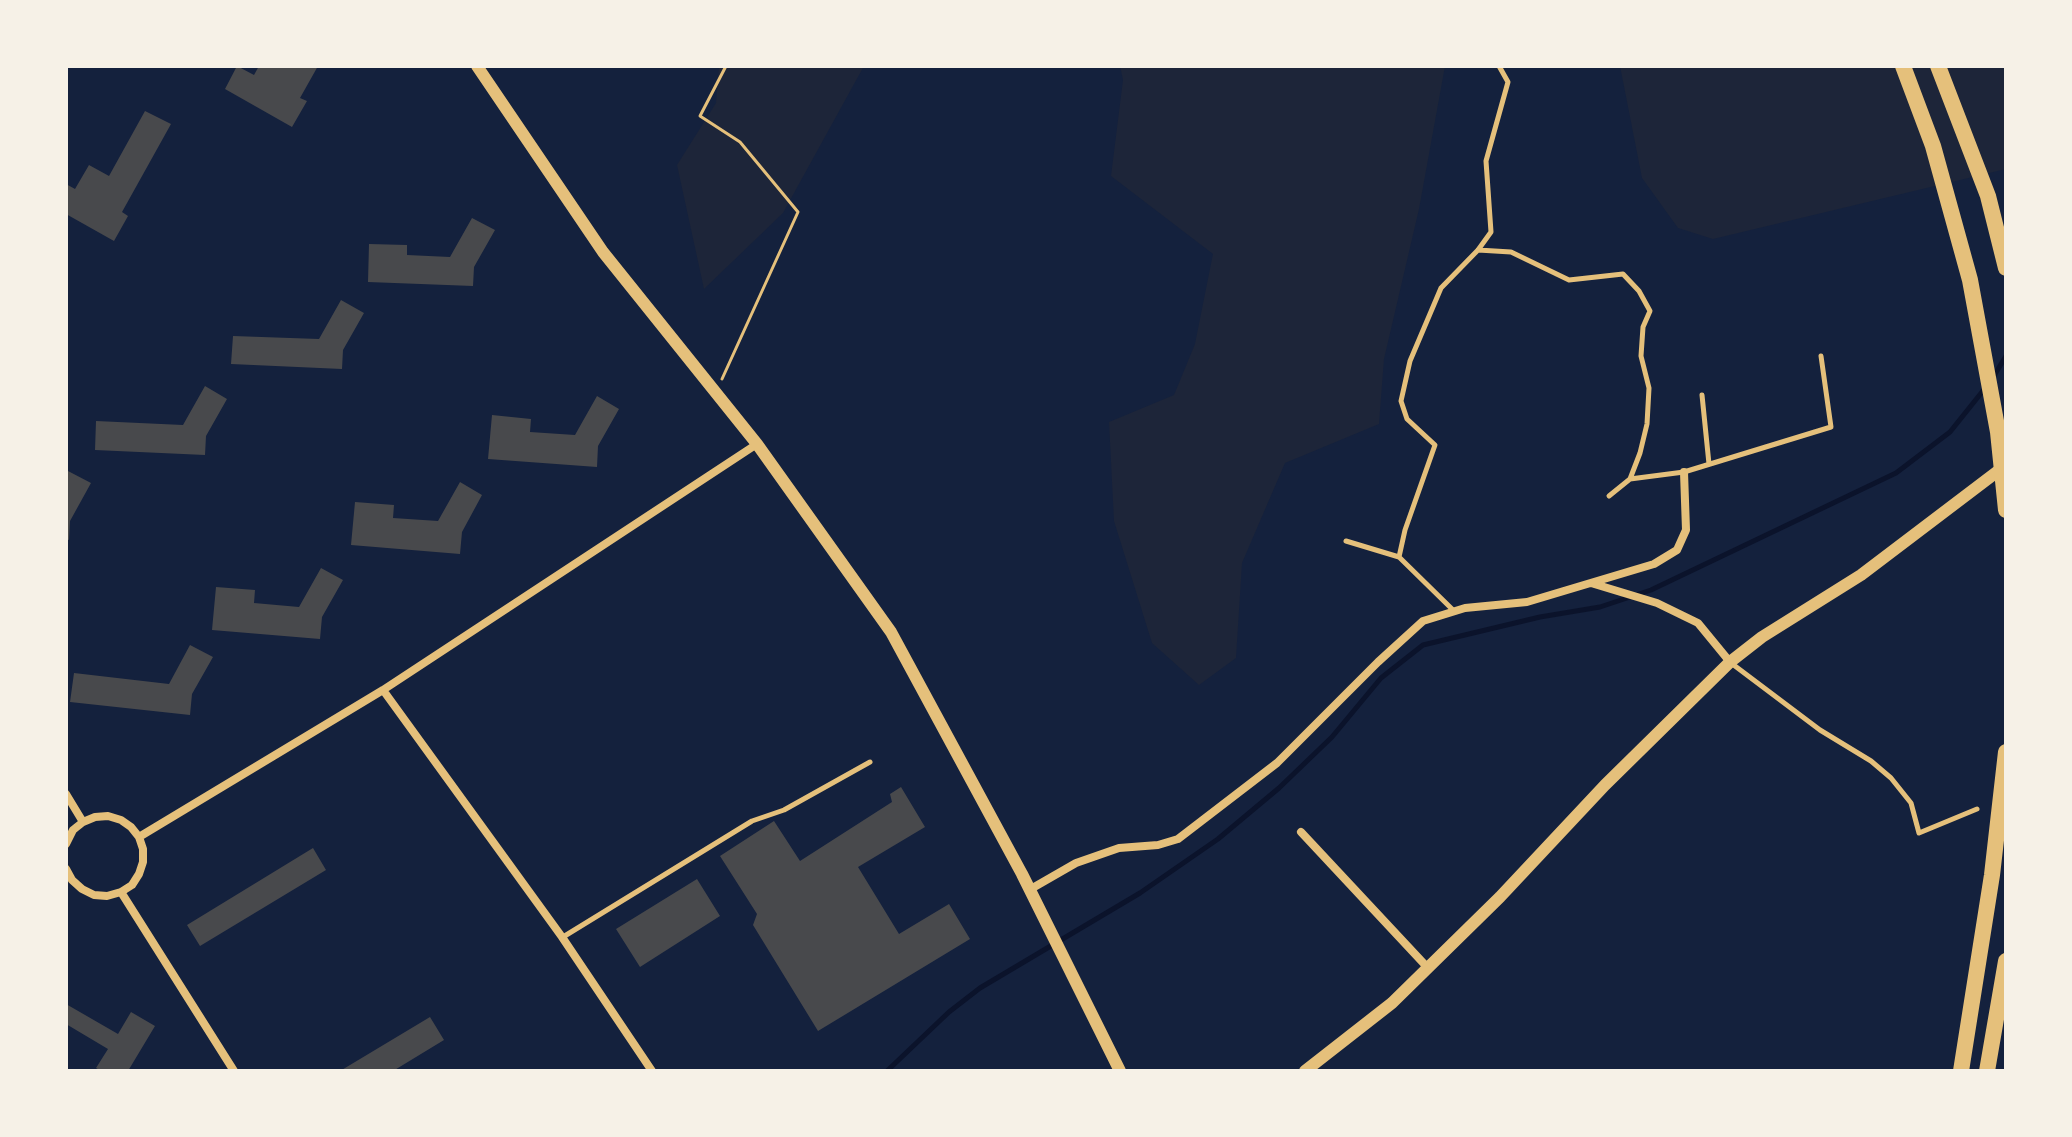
<!DOCTYPE html>
<html>
<head>
<meta charset="utf-8">
<style>
  body { margin:0 }
  #map { position:relative; width:2072px; height:1137px; overflow:hidden; background:#14213d; font-family:Ubuntu,sans-serif }
  canvas { display:block }
  .frame { position:absolute; inset:0; border:68px solid #f6f1e7; pointer-events:none }
</style>
</head>
<body>
<div id="map">
<canvas width="2072" height="1137"></canvas>
<div class="frame"></div>
</div>
<script>
const g = document.querySelector('canvas').getContext('2d');
g.lineJoin = 'round';
function paint(path, color) { g.fillStyle = color; g.fill(path, 'evenodd'); }
const poly = rows => new Path2D(rows.map(r => 'M' + r).join(''));
function stroke(path, color, width, dash) { g.strokeStyle = color; g.lineWidth = width; g.lineCap = dash ? 'butt' : 'round'; g.setLineDash(dash || []); g.stroke(path); }
paint(poly([
  [719,66,864,66,783,213,704,289,677,165,716,103],
  [1120,66,1445,66,1419,209,1384,359,1379,424,1285,463,1242,563,1236,658,1199,685,1152,643,1114,521,1109,422,1174,395,1195,344,1213,254,1111,176,1123,80],
  [1620,66,2006,66,2006,169,1713,239,1678,228,1642,178]
]), '#1d2539');
stroke(poly([
  [1992,379,2006,356],
  [887,1071,949,1012,980,988,1140,893,1218,839,1279,788,1332,737,1381,678,1423,645,1540,617,1600,607,1651,590,1896,473,1950,432,1986,387]
]), '#0b132b', 5);
paint(poly([
  [237,66,254,75,259,66,318,66,300,98,307,101,292,127,225,89],
  [145,111,171,124,122,212,128,216,114,241,66,214,66,184,75,189,89,165,109,176],
  [472,218,495,230,474,267,473,286,368,282,369,244,407,245,407,255,450,257],
  [341,300,364,313,343,350,342,369,231,364,233,336,319,339],
  [205,386,227,399,206,436,205,455,95,450,96,421,183,425],
  [597,396,619,409,598,446,597,467,488,459,492,415,531,419,530,432,575,435],
  [68,471,91,483,70,521,69,540,66,539,66,475],
  [460,482,482,495,462,532,460,554,351,545,355,502,394,505,393,518,438,521],
  [321,568,343,580,322,617,320,639,212,630,216,587,255,590,254,603,299,607],
  [190,645,213,657,192,694,190,715,70,702,74,673,169,684],
  [901,787,925,827,858,867,899,934,949,904,970,939,818,1031,753,925,757,914,720,856,774,821,800,861,892,802,890,794],
  [313,848,326,870,200,946,187,925],
  [697,879,720,916,640,967,616,929],
  [66,1004,118,1034,131,1012,155,1026,128,1071,101,1071,96,1068,108,1049,66,1024],
  [430,1017,444,1040,393,1071,340,1071]
]), '#48494c');
stroke(poly([
  [722,379,798,212,740,142,700,116,726,66]
]), '#e5c07b', 3);
stroke(poly([
  [1478,250,1511,252,1569,280,1623,274,1639,291,1650,311,1643,327,1641,356,1649,388,1647,424,1640,453,1630,479],
  [1702,395,1709,464],
  [1609,496,1630,479,1684,472,1831,427,1821,356],
  [1346,541,1399,557,1453,610],
  [1399,557,1405,530,1435,445,1407,419,1401,401,1410,361,1441,288,1478,250,1491,232,1486,161,1508,82,1499,66],
  [1731,663,1820,730,1871,761,1891,778,1911,803,1919,833,1977,809],
  [563,937,752,821,784,810,870,762]
]), '#e5c07b', 5);
stroke(poly([
  [1591,583,1657,603,1698,623,1730,662],
  [383,690,562,937,652,1071],
  [66,794,83,822],
  [1301,832,1428,968],
  [139,837,383,690,757,444],
  [66,844,73,830,83,822,95,817,108,816,121,820,131,827,139,837,143,849,143,862,139,874,132,885,121,892,107,896,94,895,82,889,72,880,66,869],
  [1029,890,1076,863,1119,848,1158,845,1178,839,1277,763,1378,662,1423,621,1465,608,1527,602,1654,564,1677,550,1686,530,1684,472],
  [121,892,234,1071]
]), '#e5c07b', 8);
stroke(poly([
  [477,66,603,252,757,444,891,632,1022,874,1120,1071],
  [1305,1071,1392,1003,1500,897,1605,785,1730,662,1762,637,1861,575,2006,465]
]), '#e5c07b', 12);
stroke(poly([
  [1903,66,1933,146,1970,280,1998,432,2006,510],
  [1938,66,1988,196,2006,268],
  [1961,1071,1992,875,2006,752],
  [1987,1071,2006,961]
]), '#e5c07b', 16);
</script>
</body>
</html>
